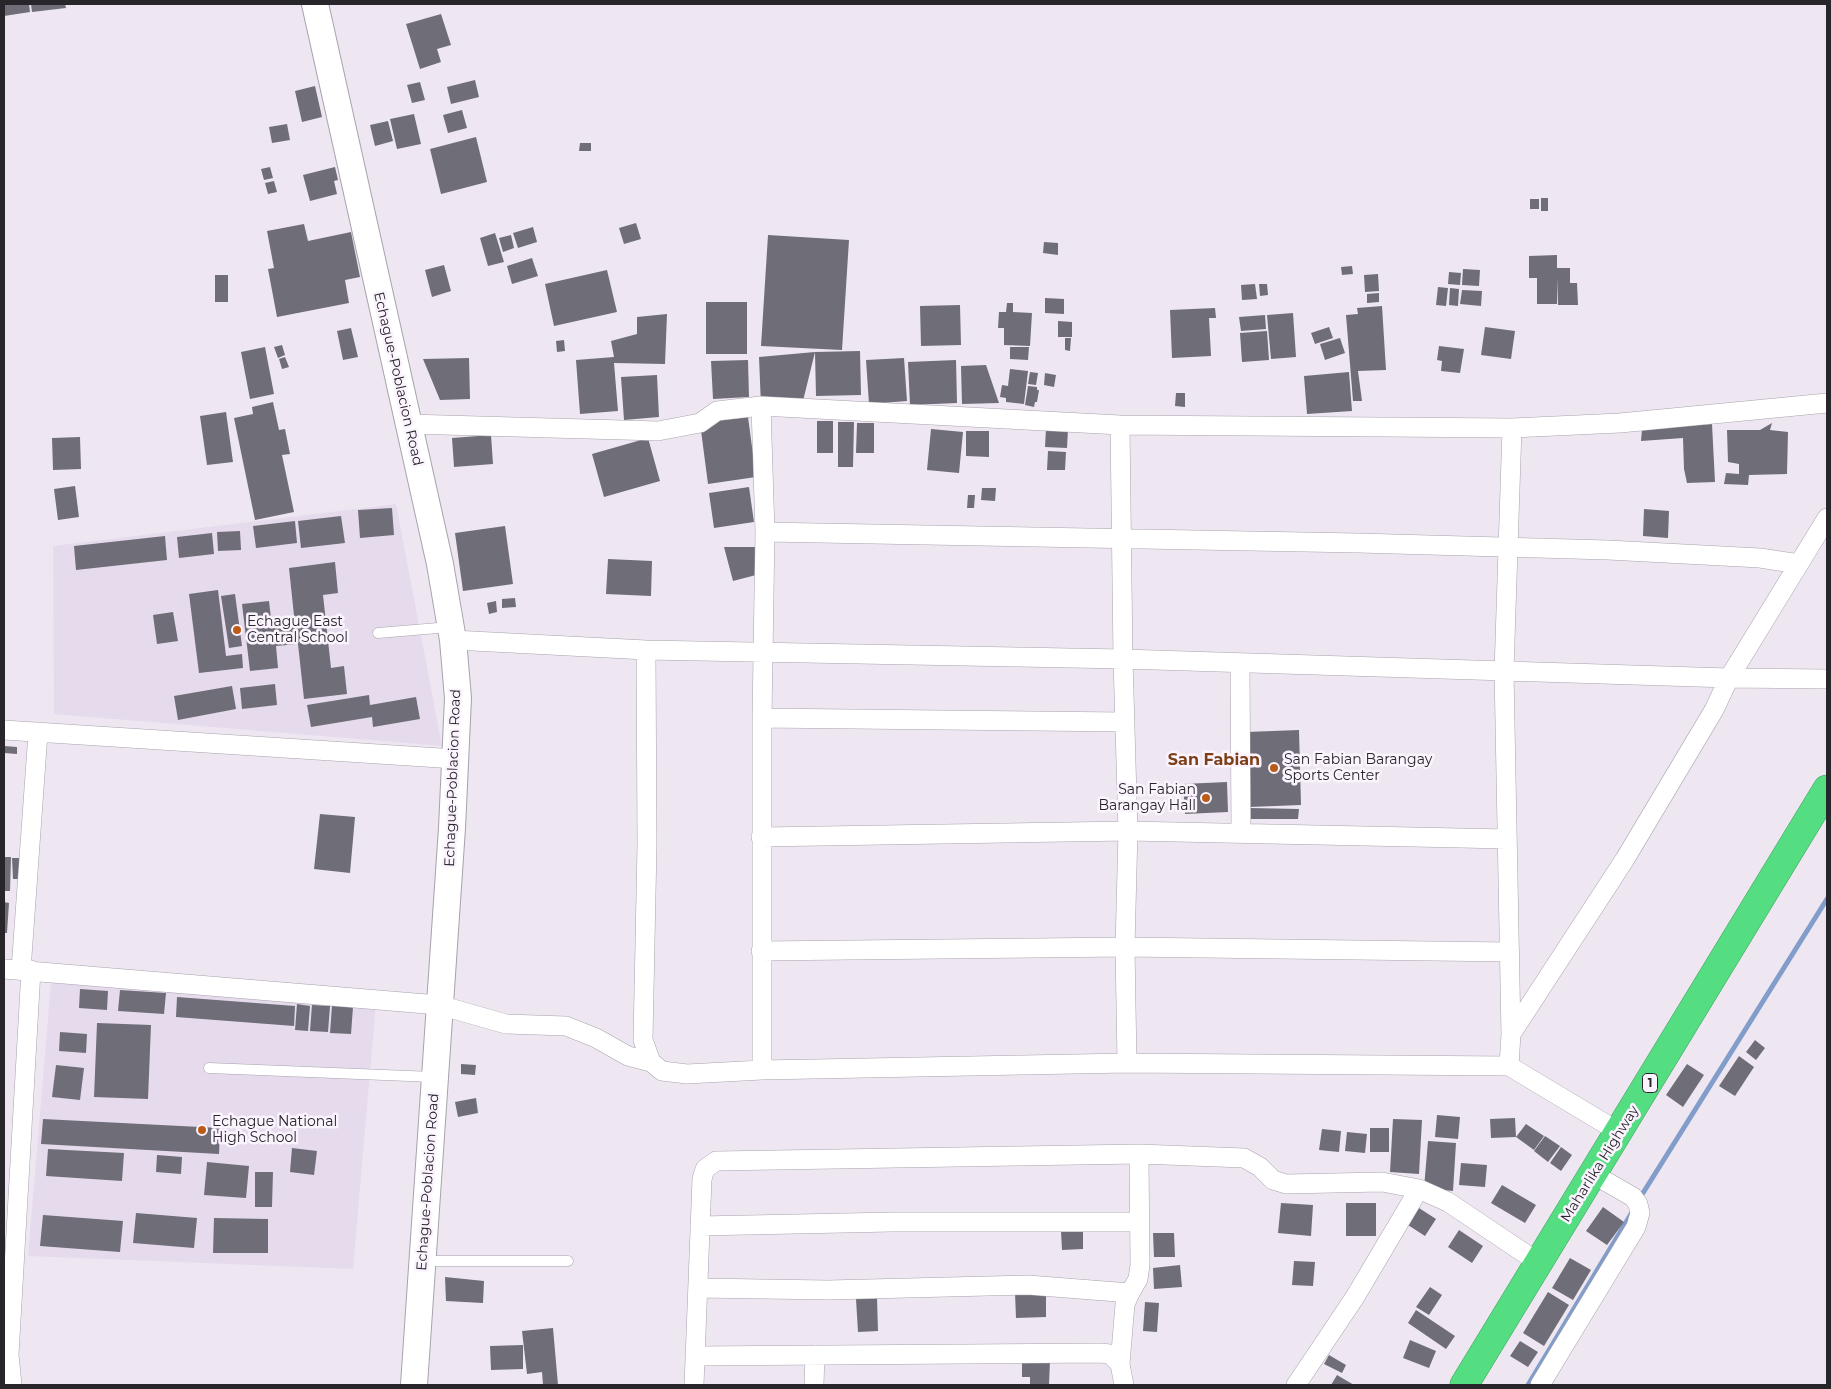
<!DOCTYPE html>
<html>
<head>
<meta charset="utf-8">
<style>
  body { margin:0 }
  #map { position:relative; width:1831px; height:1389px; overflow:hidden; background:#eee7f1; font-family:Montserrat,sans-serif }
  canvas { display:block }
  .frame { position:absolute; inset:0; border:5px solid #28262a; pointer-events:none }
</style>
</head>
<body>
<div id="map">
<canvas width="1831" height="1389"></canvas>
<div class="frame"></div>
</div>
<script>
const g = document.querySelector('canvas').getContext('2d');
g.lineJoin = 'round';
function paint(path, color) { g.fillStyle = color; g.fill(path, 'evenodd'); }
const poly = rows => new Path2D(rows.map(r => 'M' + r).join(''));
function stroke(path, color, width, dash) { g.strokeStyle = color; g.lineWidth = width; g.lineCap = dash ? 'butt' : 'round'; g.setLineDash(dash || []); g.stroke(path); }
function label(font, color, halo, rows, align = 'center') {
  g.font = font + ' Montserrat,sans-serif'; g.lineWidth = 5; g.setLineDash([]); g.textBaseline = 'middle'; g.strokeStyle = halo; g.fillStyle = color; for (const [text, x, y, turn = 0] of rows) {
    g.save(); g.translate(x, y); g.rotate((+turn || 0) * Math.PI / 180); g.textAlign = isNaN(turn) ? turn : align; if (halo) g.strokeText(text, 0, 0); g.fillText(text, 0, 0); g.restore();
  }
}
paint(poly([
  [396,504,442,746,54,714,53,546],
  [51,982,376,1003,353,1269,28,1256]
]), '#e6dbec');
stroke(poly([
  [1643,1193,1827,899],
  [1528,1385,1631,1214]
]), '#829dca', 5);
paint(poly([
  [4,4,29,4,30,12,4,16],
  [31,4,65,4,66,8,32,12],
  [441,14,451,45,437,49,441,62,420,69,406,24],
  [475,80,479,97,451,104,447,87],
  [420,82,425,100,412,103,407,85],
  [315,86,322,117,302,122,295,91],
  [462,110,467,128,448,133,443,115],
  [414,114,421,144,397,149,390,119],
  [388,121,393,141,375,146,370,125],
  [287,124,290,140,272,143,269,127],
  [476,137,487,182,441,194,430,149],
  [580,143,591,143,591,151,579,151],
  [270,167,273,178,264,180,261,169],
  [335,167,338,180,334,181,337,194,310,201,303,175],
  [274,181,277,192,268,194,265,183],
  [1541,198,1548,198,1548,211,1541,211],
  [1530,199,1539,199,1539,209,1530,209],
  [636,223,641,239,624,244,619,228],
  [304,224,308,241,351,232,360,277,345,280,349,303,277,317,268,269,274,268,267,231],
  [533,227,537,242,518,248,513,233],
  [495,233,504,262,488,266,480,238],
  [511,235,514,248,503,252,499,238],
  [768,235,849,240,842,350,761,346],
  [1044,242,1058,243,1058,255,1043,253],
  [1557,255,1557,268,1570,268,1570,283,1577,283,1578,305,1558,305,1558,278,1557,304,1537,304,1537,278,1529,278,1529,256],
  [532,258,538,276,512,284,507,266],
  [444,265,451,291,432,297,425,270],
  [1352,266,1353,274,1342,275,1341,267],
  [1463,269,1480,270,1479,286,1462,285],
  [607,270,617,312,554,326,545,284],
  [1449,272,1461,273,1460,285,1448,284],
  [1378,274,1379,291,1365,292,1364,275],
  [215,275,228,275,228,302,215,302],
  [1255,284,1257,299,1242,300,1241,285],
  [1259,284,1267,284,1268,295,1260,296],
  [1438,287,1448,288,1446,306,1436,305],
  [1450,288,1459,289,1458,306,1449,305],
  [1462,290,1482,291,1481,306,1460,304],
  [1379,293,1379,302,1367,303,1367,294],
  [1045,298,1064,299,1064,314,1045,313],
  [706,302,747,302,747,354,706,354],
  [1007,303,1013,303,1013,312,1032,313,1030,346,1004,345,1004,328,998,328,999,312,1006,312],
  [960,305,961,345,921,346,920,306],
  [1382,306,1386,370,1358,371,1362,401,1353,401,1346,315,1358,314,1357,308],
  [1215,308,1216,318,1209,318,1211,356,1172,358,1170,310],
  [1293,313,1296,357,1271,359,1267,315],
  [667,314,665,364,614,363,618,411,580,414,576,360,614,357,611,341,637,334,637,317],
  [1265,315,1266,329,1241,331,1239,317],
  [1058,321,1072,322,1072,337,1058,337],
  [1329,327,1333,338,1315,344,1311,333],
  [1485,327,1515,331,1511,359,1481,355],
  [351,328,358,357,343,360,337,331],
  [1267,331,1269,360,1242,362,1240,333],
  [1065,338,1071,338,1070,351,1065,350],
  [1340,338,1345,353,1325,360,1320,344],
  [564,340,565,351,557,352,556,341],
  [282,345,285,355,278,358,274,347],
  [1439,346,1464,349,1460,373,1441,371,1442,361,1437,360],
  [265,347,274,394,250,399,241,352],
  [1010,347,1029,347,1028,360,1010,359],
  [860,351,861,395,816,396,815,352],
  [815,352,802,405,761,406,759,357],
  [285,357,289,367,282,369,279,359],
  [469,358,470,399,440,400,423,359],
  [904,358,907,401,869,404,866,360],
  [748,360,749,397,713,399,711,361],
  [956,360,957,403,910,405,908,362],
  [986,365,999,403,962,404,961,366],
  [1010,369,1028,371,1024,404,1006,402,1006,398,1000,397,1002,385,1008,386],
  [1030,372,1038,373,1036,385,1028,384],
  [1349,372,1352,411,1307,414,1304,376],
  [1045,373,1056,375,1054,387,1044,385],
  [657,375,659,417,624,420,621,377],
  [1028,386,1037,387,1037,390,1039,390,1037,402,1035,402,1034,407,1025,405],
  [1176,393,1185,393,1185,407,1175,406],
  [273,402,279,430,285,429,290,454,282,455,294,512,255,520,234,418,253,414,252,407],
  [226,412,233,462,207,465,200,416],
  [748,417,756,477,708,484,700,423],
  [817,421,833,421,833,453,817,453],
  [838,422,854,422,853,467,838,467],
  [857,423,874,423,874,453,856,453],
  [1772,423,1770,430,1788,432,1787,474,1749,475,1748,485,1724,484,1726,473,1739,474,1739,464,1728,462,1727,430,1760,430],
  [1712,424,1715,482,1687,483,1684,469,1683,438,1641,441,1642,429],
  [1046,428,1068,429,1067,448,1045,447],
  [931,429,963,432,959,473,927,470],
  [966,431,989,431,989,457,966,456],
  [491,435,493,464,454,467,452,438],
  [80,437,81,469,53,470,52,438],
  [648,438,660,481,604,497,592,454],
  [1048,451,1066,452,1065,470,1047,470],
  [75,486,79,517,58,520,54,489],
  [749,487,754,522,714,528,709,493],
  [982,488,996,488,995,501,981,500],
  [968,495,975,495,974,508,967,508],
  [392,508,394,535,360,538,358,510],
  [1644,509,1669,511,1668,538,1643,536],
  [341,516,345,543,301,548,298,521],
  [295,521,297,543,256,548,253,526],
  [505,526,513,584,463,591,455,533],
  [240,531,241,550,218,551,217,532],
  [212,533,214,554,179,558,177,537],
  [165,536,167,560,76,570,74,546],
  [724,547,756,547,756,575,733,581],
  [608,559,652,561,651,596,606,594],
  [335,562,338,593,323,595,331,668,344,666,347,694,304,699,298,644,276,646,278,668,250,671,242,604,269,601,272,627,295,625,289,568],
  [218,590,226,656,242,654,243,668,199,673,189,594],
  [235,594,242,646,229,648,221,596],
  [515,598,516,607,502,608,502,599],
  [496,601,497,612,489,614,487,603],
  [173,612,178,641,157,644,153,615],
  [275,684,277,705,242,709,240,688],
  [232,686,236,709,178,720,174,696],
  [369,695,370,705,416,697,420,719,373,727,372,717,311,727,307,705],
  [1299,730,1301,805,1249,807,1246,732],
  [4,746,17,747,17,754,4,753],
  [1227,782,1228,812,1185,814,1183,784],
  [1249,808,1299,809,1298,819,1249,819],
  [320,814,355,817,350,873,314,869],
  [4,857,11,857,10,891,4,891],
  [12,858,25,858,26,879,13,879],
  [4,902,9,903,7,933,4,933],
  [80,989,108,991,107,1010,79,1008],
  [120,990,166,993,164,1014,118,1011],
  [177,997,295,1006,294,1026,176,1017],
  [297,1004,310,1006,308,1031,295,1030],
  [312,1005,330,1006,328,1032,310,1031],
  [332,1006,353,1007,351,1034,330,1033],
  [97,1023,151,1025,148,1099,94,1097],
  [60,1032,87,1034,86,1053,59,1051],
  [1755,1040,1765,1048,1756,1060,1746,1052],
  [1739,1056,1754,1067,1735,1096,1719,1086],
  [461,1064,476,1065,475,1075,461,1074],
  [1687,1064,1704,1075,1683,1107,1666,1095],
  [56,1065,84,1068,80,1100,52,1097],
  [476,1098,478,1113,458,1117,455,1102],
  [1437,1115,1460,1117,1458,1139,1435,1137],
  [1515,1118,1516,1137,1491,1138,1490,1119],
  [43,1119,220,1128,219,1154,41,1144],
  [1393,1119,1422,1120,1419,1174,1390,1172],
  [1526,1124,1544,1136,1534,1150,1516,1137],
  [1370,1128,1389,1128,1389,1152,1370,1152],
  [1322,1129,1341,1131,1339,1152,1319,1150],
  [1347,1132,1367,1134,1365,1153,1345,1151],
  [1545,1136,1560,1146,1548,1162,1534,1151],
  [1428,1141,1456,1143,1453,1191,1424,1188],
  [1561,1147,1572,1155,1561,1171,1550,1163],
  [292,1148,317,1151,314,1175,290,1172],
  [48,1149,124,1153,122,1181,46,1176],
  [157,1155,182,1157,181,1174,156,1172],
  [207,1162,249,1166,246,1198,204,1195],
  [1461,1163,1487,1165,1485,1187,1459,1185],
  [255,1172,273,1172,272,1207,255,1207],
  [1502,1185,1536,1205,1525,1223,1491,1203],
  [1281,1203,1313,1205,1311,1236,1278,1233],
  [1346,1203,1376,1203,1376,1236,1346,1236],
  [1603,1207,1624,1222,1607,1245,1586,1231],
  [1419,1208,1436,1219,1425,1236,1408,1225],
  [136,1213,197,1218,194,1248,133,1243],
  [43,1215,123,1221,120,1252,40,1246],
  [214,1218,268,1219,268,1253,213,1253],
  [1083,1230,1083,1249,1062,1250,1061,1231],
  [1459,1230,1483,1246,1472,1263,1448,1247],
  [1153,1233,1174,1233,1175,1257,1154,1257],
  [1570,1258,1591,1270,1573,1300,1552,1288],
  [1294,1261,1315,1262,1313,1286,1292,1285],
  [1180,1265,1182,1287,1154,1289,1153,1268],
  [445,1277,484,1281,483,1303,446,1301],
  [1430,1287,1442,1295,1429,1315,1416,1307],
  [1548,1292,1569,1305,1544,1346,1523,1333],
  [1015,1293,1046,1293,1046,1317,1016,1318],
  [877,1298,878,1331,858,1332,856,1299],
  [1145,1302,1159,1303,1157,1332,1143,1331],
  [1416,1310,1455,1336,1446,1349,1408,1323],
  [553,1328,558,1385,543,1385,542,1372,527,1374,522,1331],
  [1410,1340,1436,1351,1429,1368,1403,1358],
  [1520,1341,1538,1352,1528,1367,1510,1356],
  [523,1345,523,1369,491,1370,490,1346],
  [1329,1355,1346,1365,1342,1373,1324,1364],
  [1022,1360,1050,1360,1049,1385,1030,1385,1030,1377,1022,1377],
  [1337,1375,1354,1385,1331,1385]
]), '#6f6d77');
const lane = poly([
  [378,633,450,627],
  [209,1068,434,1077],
  [424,1261,568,1261]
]);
const street = poly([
  [761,406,765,532,762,718,762,1070],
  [408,424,658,431,700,423,717,411,761,406,1120,425,1512,428,1620,423,1827,403],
  [1120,425,1123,659,1128,831,1125,947,1127,1063],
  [765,532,1358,543,1608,550,1760,558,1799,564],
  [453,640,646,650,1123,659,1729,678,1827,679],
  [646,650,647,845,643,1040,651,1062,662,1071,687,1074,762,1070,1127,1063,1509,1066,1619,1132],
  [1240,663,1241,833],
  [762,718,1124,722],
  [4,730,456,759],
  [761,837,1128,831,1507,839],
  [761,951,1125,947,1510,952],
  [4,969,439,1005,506,1024,566,1026,596,1038,628,1056,651,1062],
  [21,970,38,733],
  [1511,1034,1625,859,1714,710,1729,678,1827,518],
  [1509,1066,1511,1034,1504,671,1512,428],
  [700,1226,892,1222,1139,1222],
  [699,1288,828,1290,1028,1285,1130,1293,1138,1279,1140,1265,1139,1154],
  [696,1356,1100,1353,1110,1354,1120,1364,1124,1385],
  [1120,1364,1125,1304,1130,1293],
  [12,1385,9,1355,31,970],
  [694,1385,702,1179,705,1169,716,1161,1139,1154,1244,1158,1260,1167,1273,1180,1286,1184,1382,1182,1419,1189,1448,1202,1539,1263],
  [814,1385,815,1355],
  [1296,1385,1355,1297,1419,1189],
  [1540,1385,1636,1227,1640,1213,1638,1204,1633,1197,1593,1174]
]);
const secondary = poly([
  [315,4,440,564,453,640,458,698,452,828,414,1385]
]);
const highway = poly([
  [1464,1385,1827,789]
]);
stroke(lane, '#a8a2ac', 11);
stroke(street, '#a8a2ac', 20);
stroke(secondary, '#a8a2ac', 28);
stroke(highway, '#459e63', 29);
stroke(lane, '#fff', 10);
stroke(street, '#fff', 19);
stroke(secondary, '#fff', 26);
stroke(highway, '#54de81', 28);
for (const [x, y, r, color] of [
  [237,630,5,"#bb5b17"],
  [1274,768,5,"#bb5b17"],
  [1206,798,5,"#bb5b17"],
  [202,1130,5,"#bb5b17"]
]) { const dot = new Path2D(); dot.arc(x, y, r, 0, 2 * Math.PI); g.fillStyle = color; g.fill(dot); stroke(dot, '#fbf4ff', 2); }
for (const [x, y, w] of [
  [1650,1083,15]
]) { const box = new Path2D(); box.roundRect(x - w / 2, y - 9.5, w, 19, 4); g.fillStyle = '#fbf4ff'; g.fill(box); stroke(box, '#28262a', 1); }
label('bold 12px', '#28262a', null, [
  ["1",1650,1083]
]);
label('14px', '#28262a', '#fbf4ff', [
  ["Echague-Poblacion Road",398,379,77],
  ["Echague-Poblacion Road",453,778,-88],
  ["Maharlika Highway",1600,1164,-58],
  ["Echague-Poblacion Road",428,1182,-86]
]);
label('14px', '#28262a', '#fbf4ff', [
  ["Echague East",247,622],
  ["Central School",247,638],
  ["San Fabian Barangay",1284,760],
  ["Sports Center",1284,776],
  ["San Fabian",1196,790,"right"],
  ["Barangay Hall",1196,806,"right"],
  ["Echague National",212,1122],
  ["High School",212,1138]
], 'left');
label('bold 16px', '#7d3f17', '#fbf4ff', [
  ["San Fabian",1214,760]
]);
</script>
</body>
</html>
